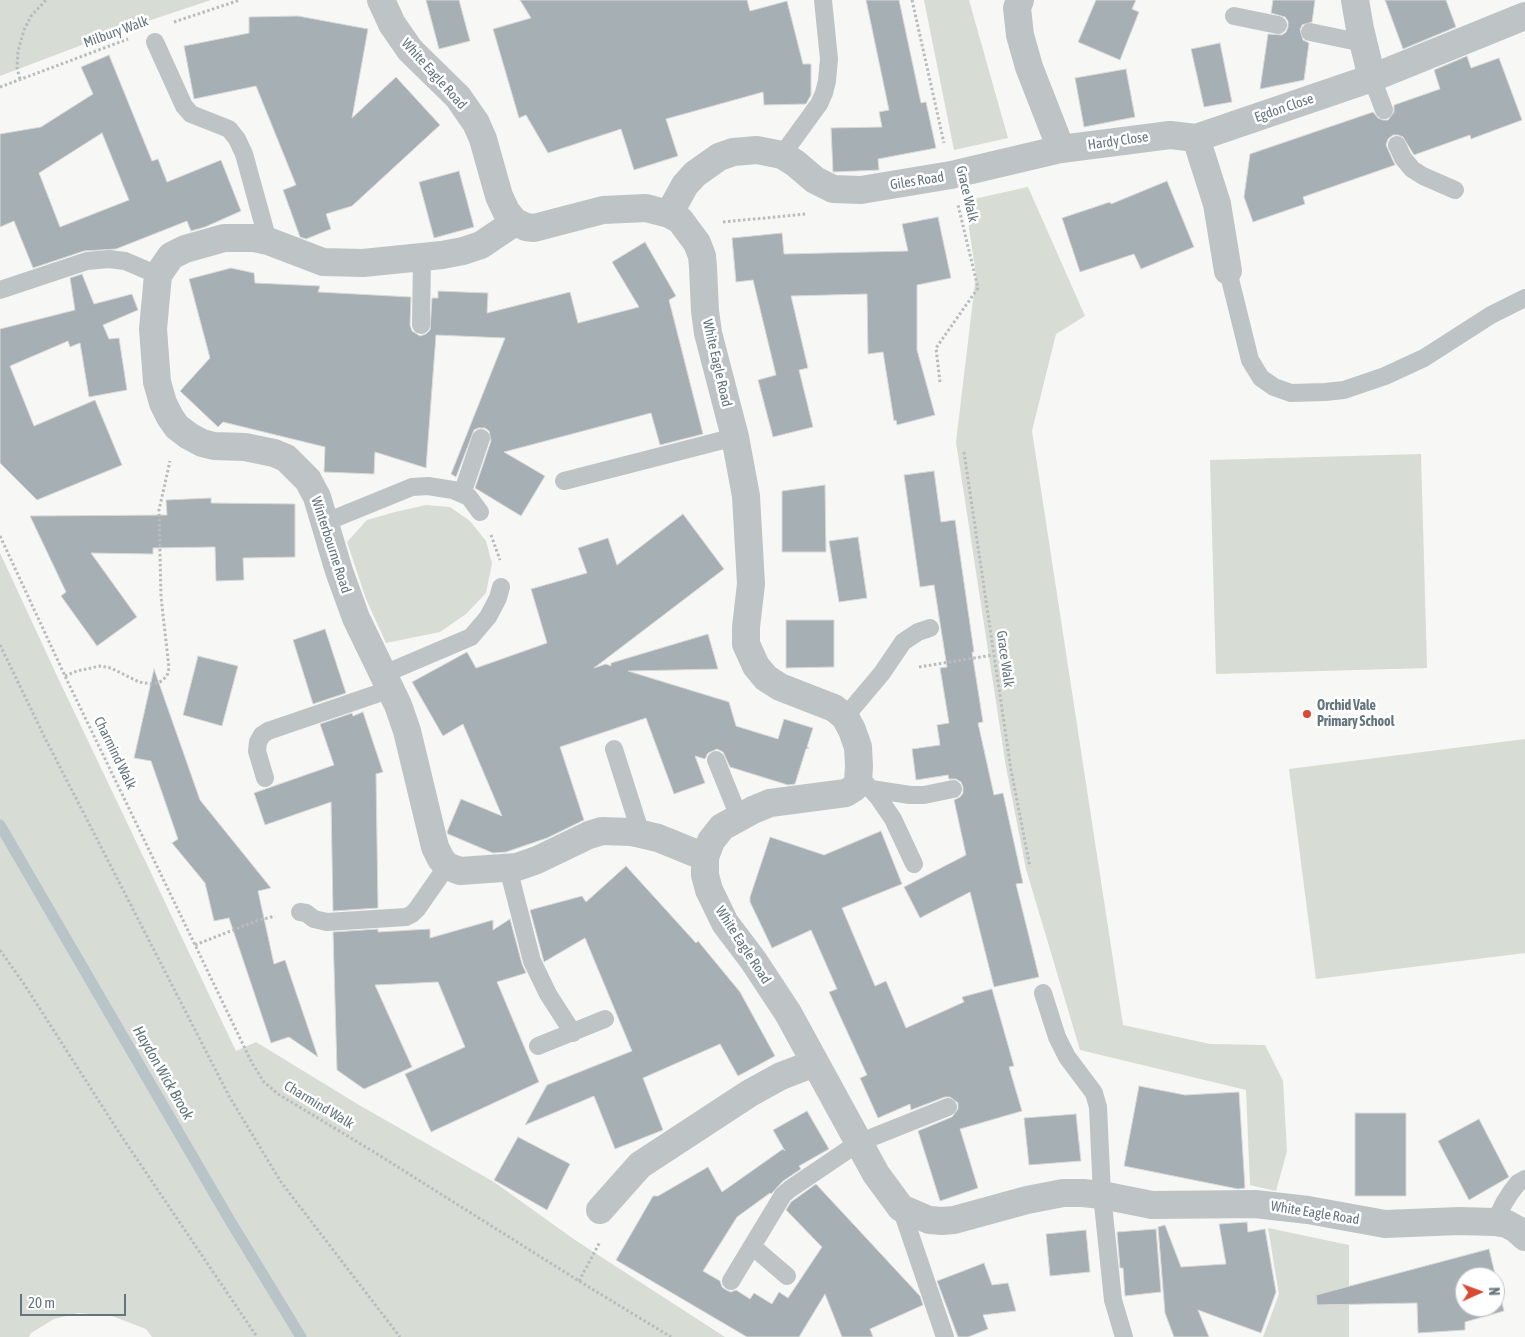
<!DOCTYPE html>
<html>
<head>
<meta charset="utf-8">
<style>
  body { margin:0 }
  #map { position:relative; width:1525px; height:1337px; overflow:hidden; background:#f7f7f5; font-family:"Asap Condensed",sans-serif }
  canvas { display:block }
  .north { position:absolute; left:1455px; top:1267px; width:50px; height:50px; box-sizing:border-box; background:#fff; border:1px solid #c1c8cb; border-radius:50%; rotate:88deg; font-size:14px; font-weight:700; line-height:20px; text-align:center; color:#64757e }
  .north::after { content:''; display:block; margin:auto; width:18px; height:22px; background:#d94a33; clip-path:polygon(50% 0,100% 100%,50% 72%,0 100%) }
  .scale { position:absolute; left:20px; top:1294px; width:106px; height:22px; box-sizing:border-box; border:2px solid #64757e; border-top:0; padding-left:6px; font-size:15px; line-height:18px; white-space:nowrap; color:#64757e; -webkit-text-stroke:4px #fff; paint-order:stroke }
</style>
</head>
<body>
<div id="map">
<canvas width="1525" height="1337"></canvas>
<div class="north">N</div>
<div class="scale">20 m</div>
</div>
<script>
const g = document.querySelector('canvas').getContext('2d');
g.lineJoin = 'round';
function paint(path, color) { g.fillStyle = color; g.fill(path, 'evenodd'); }
const poly = rows => new Path2D(rows.map(r => 'M' + r).join(''));
function stroke(path, color, width, dash) { g.strokeStyle = color; g.lineWidth = width; g.lineCap = dash ? 'butt' : 'round'; g.setLineDash(dash || []); g.stroke(path); }
function label(font, color, halo, rows, align = 'center') {
  g.font = font + ' "Asap Condensed",sans-serif'; g.lineWidth = 5; g.setLineDash([]); g.textBaseline = 'middle'; g.strokeStyle = halo; g.fillStyle = color; for (const [text, x, y, turn = 0] of rows) {
    g.save(); g.translate(x, y); g.rotate((+turn || 0) * Math.PI / 180); g.textAlign = isNaN(turn) ? turn : align; if (halo) g.strokeText(text, 0, 0); g.fillText(text, 0, 0); g.restore();
  }
}
paint(poly([
  [0,0,211,0,124,29,0,76],
  [924,0,969,0,1008,138,954,150],
  [1028,187,1085,316,1056,334,1032,431,1123,1025,1210,1044,1265,1045,1283,1081,1287,1151,1276,1191,1250,1185,1246,1090,1080,1050,1026,869,1006,767,956,442,976,275,965,201],
  [1421,454,1427,668,1216,674,1210,460],
  [426,505,450,507,470,521,486,541,492,563,486,593,466,614,440,632,386,643,366,599,347,542,367,520,395,512],
  [0,553,58,678,236,1051,256,1042,359,1105,494,1182,575,1240,725,1337,152,1337,146,1329,112,1316,78,1313,54,1319,31,1333,29,1337,0,1337],
  [1525,739,1525,953,1316,979,1289,769],
  [1268,1228,1349,1245,1349,1337,1263,1337,1279,1294]
]), '#d7dcd4');
stroke(poly([
  [0,825,229,1219,301,1337]
]), '#b8c4c8', 11);
const building = poly([
  [426,0,459,0,470,41,439,49,426,0],
  [520,0,747,0,750,11,787,1,803,64,811,64,811,95,806,104,764,105,763,92,666,119,678,156,634,170,621,129,548,153,526,115,519,118,493,29,531,18,520,0],
  [866,0,899,0,921,103,926,102,936,148,878,159,879,170,833,172,831,128,882,127,879,112,889,110,866,0],
  [1096,0,1136,0,1132,9,1139,12,1120,60,1078,42,1096,0],
  [1273,0,1315,0,1312,22,1302,25,1300,30,1303,40,1309,43,1304,80,1260,89,1268,34,1282,35,1286,32,1288,27,1288,21,1285,17,1271,13,1273,0],
  [1385,0,1446,0,1456,27,1403,49,1385,0],
  [298,16,368,29,352,118,396,77,440,125,352,206,326,214,331,229,306,239,300,237,283,190,296,185,256,86,194,99,184,46,249,33,249,17,298,16],
  [1220,43,1232,102,1204,107,1191,49,1220,43],
  [109,55,152,161,158,159,167,182,221,160,241,211,205,227,191,231,187,221,116,249,84,251,33,268,14,221,0,227,0,134,41,127,93,94,81,67,109,55],
  [102,133,129,200,60,227,39,173,102,133],
  [1467,56,1471,68,1499,58,1522,120,1471,139,1470,135,1414,155,1403,137,1398,135,1393,135,1388,139,1386,145,1395,165,1303,197,1305,204,1253,222,1244,197,1250,154,1373,112,1378,118,1383,120,1388,120,1394,112,1394,105,1440,89,1434,70,1467,56],
  [1126,69,1135,117,1084,127,1075,78,1126,69],
  [459,171,474,227,434,238,419,182,459,171],
  [1167,181,1194,247,1141,269,1134,254,1080,272,1062,218,1110,202,1111,204,1167,181],
  [938,217,951,278,917,285,917,350,935,415,897,425,896,420,894,421,883,352,868,354,867,294,791,296,808,368,799,370,813,427,773,437,758,380,776,375,753,280,736,282,732,238,782,233,784,254,908,251,902,224,938,217],
  [645,242,676,296,669,300,703,434,660,445,651,413,504,452,545,476,521,516,475,488,491,441,489,431,485,428,478,428,474,430,456,477,451,474,505,338,436,335,426,468,375,452,374,474,324,472,325,447,223,422,218,427,180,391,210,358,189,279,231,268,254,273,255,283,320,286,318,292,411,297,410,325,412,331,420,336,426,334,430,330,432,298,438,298,438,291,488,293,487,313,570,292,578,323,639,307,612,262,645,242],
  [82,274,94,304,132,294,138,310,103,325,109,339,119,338,127,390,89,397,80,343,70,347,68,341,10,366,34,426,95,400,122,465,37,500,0,463,0,329,75,310,70,278,82,274],
  [934,471,941,522,955,520,974,652,972,652,983,722,978,723,994,795,1003,793,1023,883,1016,884,1039,977,994,987,970,892,920,918,904,887,966,855,954,800,960,797,963,793,963,787,961,782,956,779,949,779,948,775,916,780,912,749,940,745,937,725,949,723,940,668,947,667,934,585,920,587,904,475,934,471],
  [825,485,826,552,782,552,782,491,825,485],
  [211,498,211,503,295,504,295,557,243,558,244,580,216,581,215,547,153,548,153,554,91,553,137,617,97,646,61,596,66,592,30,516,167,515,166,500,211,498],
  [683,514,724,569,594,668,606,664,611,666,611,663,708,634,718,669,628,671,729,702,736,726,778,739,784,719,813,728,807,747,809,748,806,749,795,784,788,785,730,767,723,752,717,749,708,753,705,759,695,756,705,783,674,794,646,718,560,747,584,820,547,838,506,852,493,853,448,834,447,832,461,799,502,816,463,724,443,736,412,682,467,652,476,668,547,643,531,589,587,573,578,548,608,538,617,565,683,514],
  [858,537,867,598,839,602,829,541,858,537],
  [786,620,834,620,834,667,786,668,786,620],
  [325,629,346,693,313,704,293,640,325,629],
  [198,656,238,666,222,726,183,715,198,656],
  [154,669,200,800,271,888,258,891,274,964,285,960,318,1057,289,1037,271,1043,229,918,214,921,205,883,172,843,178,839,151,761,134,758,154,669],
  [363,712,383,772,376,774,378,908,333,911,331,802,265,825,254,793,334,765,320,724,352,713,353,716,363,712],
  [881,831,902,884,842,908,875,986,886,981,906,1028,964,1002,962,997,992,989,1014,1066,1009,1067,1022,1111,960,1129,978,1188,940,1201,918,1131,952,1117,958,1109,958,1103,950,1097,945,1097,911,1110,910,1104,878,1118,860,1078,867,1075,829,992,837,989,811,930,772,948,750,902,750,897,770,837,824,855,881,831],
  [626,866,696,943,698,941,740,992,775,1056,738,1076,720,1044,643,1078,663,1130,615,1149,594,1096,525,1125,547,1085,632,1051,585,938,544,962,530,910,582,896,586,902,626,866],
  [510,919,522,964,526,973,497,982,539,1082,431,1132,405,1074,465,1047,438,982,375,985,412,1067,364,1089,337,1070,333,932,378,929,378,932,430,929,430,938,493,920,493,930,510,919],
  [1139,1086,1185,1095,1239,1092,1245,1188,1238,1189,1124,1166,1139,1086],
  [807,1111,829,1149,799,1166,801,1169,783,1181,771,1194,770,1193,737,1217,703,1271,720,1281,722,1287,726,1290,731,1292,736,1290,750,1299,754,1293,772,1304,779,1292,788,1298,822,1247,786,1210,791,1202,816,1184,920,1296,923,1305,870,1329,873,1337,842,1337,825,1294,799,1337,747,1337,616,1260,653,1196,658,1196,708,1167,722,1192,783,1149,785,1151,773,1130,807,1111],
  [1355,1113,1406,1113,1406,1196,1355,1196,1355,1113],
  [1076,1114,1081,1161,1029,1165,1024,1118,1076,1114],
  [1479,1119,1509,1177,1469,1200,1438,1141,1479,1119],
  [518,1137,570,1164,547,1210,494,1180,518,1137],
  [1247,1222,1248,1232,1265,1229,1276,1292,1261,1333,1198,1310,1209,1337,1174,1337,1165,1313,1158,1227,1165,1225,1181,1267,1226,1264,1219,1224,1247,1222],
  [1156,1229,1161,1292,1125,1296,1123,1268,1120,1268,1117,1232,1156,1229],
  [1086,1230,1090,1272,1050,1276,1046,1234,1086,1230],
  [1489,1249,1504,1311,1465,1322,1465,1330,1418,1333,1417,1303,1317,1305,1316,1295,1489,1249],
  [1465,1277,1495,1277,1495,1307,1465,1307,1465,1277],
  [984,1263,992,1285,1008,1283,1016,1311,983,1315,988,1329,968,1337,958,1337,937,1281,984,1263]
]);
paint(building, '#a6afb4');
stroke(building, '#d9d9d7', 1);
stroke(poly([
  [912,0,944,143],
  [174,22,240,0],
  [20,79,17,68,18,51,24,30,31,16,46,0],
  [0,87,128,39],
  [723,222,806,214],
  [940,382,936,348,978,288,958,205],
  [964,452,1011,770,1030,867],
  [491,535,500,560],
  [0,536,65,676,252,1063,264,1082,278,1094,374,1152,579,1281,671,1337],
  [0,645,45,738,229,1096,281,1182,400,1337],
  [919,667,993,655],
  [65,676,77,671,100,666,111,668,139,682,152,684,160,682,167,676,169,668,161,597,159,510,170,461],
  [195,945,256,921,275,916],
  [0,950,24,984,120,1134,257,1337],
  [579,1281,600,1242]
]), '#b9bcbe', 3, [2.5, 2.5]);
stroke(poly([
  [1234,16,1278,25],
  [1310,32,1363,43],
  [155,42,184,106,191,114,229,129,237,139,244,154,268,241],
  [1372,78,1384,110],
  [1397,145,1403,158,1412,169,1423,176,1455,190],
  [782,155,819,104,824,93,827,81,829,59,823,0],
  [1228,271,1250,360,1261,378,1274,387,1291,393,1325,392,1344,390,1385,376,1424,358,1491,315,1525,298],
  [0,290,87,261,109,259,125,261,158,275],
  [421,325,422,257],
  [564,481,735,437],
  [462,494,481,438],
  [326,522,412,487,428,486,453,490,469,497,480,512],
  [384,674,471,637,488,617,498,598,501,587],
  [845,717,882,673,903,642,918,632,930,628],
  [614,749,641,834],
  [716,760,739,817],
  [859,776,878,797,893,819,914,864],
  [265,778,257,751,258,742,262,735,268,731,391,689],
  [871,789,910,795,924,795,953,789],
  [508,868,532,961,548,994,573,1033],
  [300,912,306,913,314,919,327,922,406,917,412,914,417,909,447,866],
  [1043,993,1057,1037,1067,1057,1094,1093,1098,1107,1102,1195,1113,1300,1124,1337],
  [538,1046,605,1019],
  [901,1208,945,1337],
  [1495,1222,1504,1203,1511,1192,1518,1183,1525,1179],
  [752,1246,787,1276],
  [731,1281,783,1195,790,1189,858,1143,948,1107]
]), '#bec3c6', 18);
stroke(poly([
  [381,0,392,24,410,50,458,97,476,123,483,139,499,196,506,211,515,222,526,227,534,228,603,210,646,208,669,214,680,220,697,243,702,256,703,267,705,311,708,333,735,437,746,496,751,584,746,627,746,644,756,666,766,678,780,687,834,708,845,717,852,730,858,747,859,766,858,782,854,788,846,793,770,803,753,810,722,827,711,841,705,857,705,875,709,890,725,923,753,960,788,1013,876,1174,901,1208,929,1220,942,1221,954,1220,1027,1200,1063,1193,1083,1193,1102,1195,1152,1205,1255,1204,1308,1210,1385,1224,1459,1221,1495,1222,1507,1224,1516,1229,1525,1237],
  [1020,0,1017,8,1020,35,1029,67,1061,149,1170,135,1196,138,1217,204,1228,271],
  [1355,0,1360,29,1372,78],
  [1196,138,1372,78,1525,16],
  [669,214,685,185,695,174,719,157,733,152,757,150,782,155,795,163,815,180,833,189,861,190,951,175,1061,149],
  [515,222,481,245,463,251,442,255,363,263,323,262,268,241,254,238,224,238,185,249,171,256,158,275,153,329,157,382,163,403,170,417,177,427,189,436,202,443,214,446,245,447,274,453,286,458,308,480,317,497,339,571,356,618,398,705,407,731,435,847,441,859,447,866,460,871,517,867,537,860,589,835,602,831,631,832,641,834,658,838,705,857],
  [600,1210,640,1165,750,1093,781,1076,815,1063]
]), '#bec3c6', 28);
for (const [x, y, r, color] of [
  [1307,714,5,"#d94a33"]
]) { const dot = new Path2D(); dot.arc(x, y, r, 0, 2 * Math.PI); g.fillStyle = color; g.fill(dot); stroke(dot, '#fff', 2); }
label('14px', '#64757e', '#fff', [
  ["Milbury Walk",116,32,-20],
  ["White Eagle Road",434,74,48],
  ["Egdon Close",1284,108,-19],
  ["Hardy Close",1118,141,-8],
  ["Giles Road",917,181,-9],
  ["Grace Walk",967,194,77],
  ["White Eagle Road",717,363,77],
  ["Winterbourne Road",331,545,72],
  ["Grace Walk",1005,659,82],
  ["Charmind Walk",115,753,64],
  ["White Eagle Road",743,945,57],
  ["Charmind Walk",319,1105,31],
  ["White Eagle Road",1315,1213,9]
]);
label('bold 14px', '#64757e', '#fff', [
  ["Orchid Vale",1317,706],
  ["Primary School",1317,722]
], 'left');
label('italic 15px', '#5e7478', '#fff', [
  ["Haydon Wick Brook",163,1073,60]
]);
</script>
</body>
</html>
